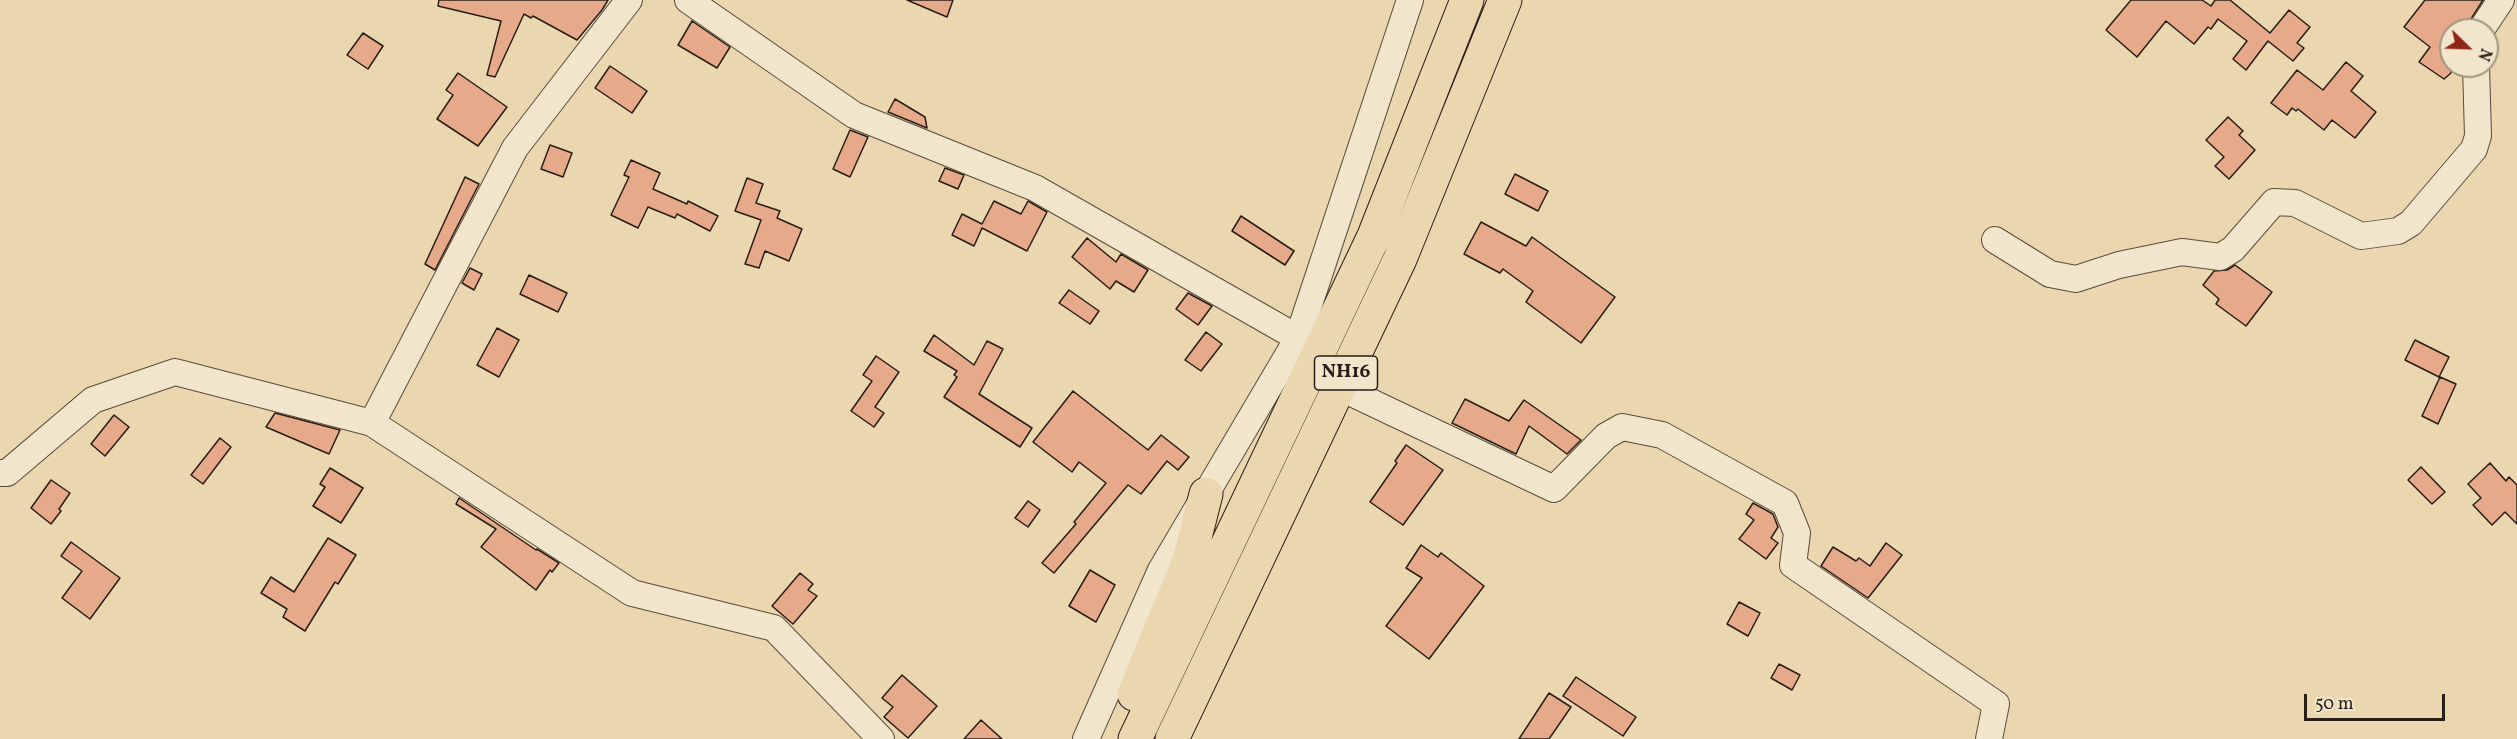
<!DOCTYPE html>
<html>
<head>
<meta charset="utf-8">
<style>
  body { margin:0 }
  #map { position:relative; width:2517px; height:739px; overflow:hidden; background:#ead7af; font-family:Vollkorn,serif }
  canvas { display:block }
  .north { position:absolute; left:2439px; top:18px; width:60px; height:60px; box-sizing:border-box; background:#f1e5cb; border:2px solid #a19583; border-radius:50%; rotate:113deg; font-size:16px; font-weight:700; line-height:24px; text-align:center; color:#291d17 }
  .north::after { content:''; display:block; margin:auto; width:21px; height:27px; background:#8f2418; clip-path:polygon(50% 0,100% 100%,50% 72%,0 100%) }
  .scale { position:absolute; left:2304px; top:694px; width:141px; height:27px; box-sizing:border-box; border:3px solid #291d17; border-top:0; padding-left:8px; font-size:18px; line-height:21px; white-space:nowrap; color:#291d17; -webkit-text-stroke:4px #f1e5cb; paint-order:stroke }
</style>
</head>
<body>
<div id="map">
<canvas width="2517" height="739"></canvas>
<div class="north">N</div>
<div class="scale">50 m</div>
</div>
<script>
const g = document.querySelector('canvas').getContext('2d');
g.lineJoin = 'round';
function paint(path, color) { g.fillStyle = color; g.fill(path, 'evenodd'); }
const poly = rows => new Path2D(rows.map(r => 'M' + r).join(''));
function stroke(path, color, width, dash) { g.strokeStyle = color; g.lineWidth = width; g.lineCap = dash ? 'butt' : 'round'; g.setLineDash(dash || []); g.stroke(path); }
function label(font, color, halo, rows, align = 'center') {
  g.font = font + ' Vollkorn,serif'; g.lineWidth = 4.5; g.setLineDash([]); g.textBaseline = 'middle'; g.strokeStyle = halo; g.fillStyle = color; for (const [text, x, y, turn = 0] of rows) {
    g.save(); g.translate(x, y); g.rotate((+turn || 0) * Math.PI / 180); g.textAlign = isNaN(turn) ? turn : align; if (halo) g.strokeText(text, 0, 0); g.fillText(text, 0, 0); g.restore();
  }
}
const building = poly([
  [439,0,608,0,602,10,577,40,533,16,531,18,524,14,495,77,487,75,501,21,438,6,439,0],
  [907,0,953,0,947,17,907,0],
  [2131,0,2202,0,2211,6,2215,0,2230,0,2270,33,2289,10,2310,27,2297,43,2304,48,2293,61,2268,41,2246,70,2233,59,2247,41,2218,19,2211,29,2208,27,2194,44,2166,21,2137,57,2106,30,2131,0],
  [2425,0,2483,0,2464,30,2451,30,2451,73,2444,79,2419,62,2430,47,2404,27,2425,0],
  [692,21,730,47,717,68,678,45,692,21],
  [363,33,383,46,368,69,347,55,363,33],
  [2346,62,2363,76,2351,91,2376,112,2355,138,2332,120,2324,130,2298,109,2296,111,2292,108,2287,115,2271,103,2297,70,2323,90,2346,62],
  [610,66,647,91,632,113,595,88,610,66],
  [458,73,507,107,478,146,437,119,453,95,446,90,458,73],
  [895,99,925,117,927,128,888,112,895,99],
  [2228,117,2243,131,2239,135,2255,150,2229,179,2215,166,2224,157,2206,140,2228,117],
  [850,130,868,137,850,177,833,169,850,130],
  [550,145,572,153,563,177,541,169,550,145],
  [631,160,660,173,653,189,687,204,688,201,718,216,710,231,677,214,675,218,648,207,638,228,611,215,629,177,624,175,631,160],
  [945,168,964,175,958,189,939,181,945,168],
  [1515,174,1548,191,1538,211,1505,194,1515,174],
  [465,177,479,184,435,270,425,264,465,177],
  [747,178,763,184,756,203,780,211,777,218,802,229,789,261,765,251,759,268,745,264,761,220,735,211,747,178],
  [994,201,1021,214,1028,201,1047,212,1027,251,982,228,974,246,952,235,962,214,982,224,994,201],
  [1241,216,1294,251,1285,265,1232,231,1241,216],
  [1481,222,1526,246,1532,237,1615,297,1581,343,1526,302,1533,291,1503,269,1500,273,1464,254,1481,222],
  [1087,238,1116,262,1121,254,1148,270,1134,292,1116,281,1110,289,1072,257,1087,238],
  [2235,265,2272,292,2246,326,2216,304,2219,299,2203,285,2214,271,2227,270,2235,265],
  [470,268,482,274,474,290,462,283,470,268],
  [529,275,567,293,558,312,520,294,529,275],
  [1069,290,1099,311,1090,324,1059,303,1069,290],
  [1188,293,1212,306,1198,325,1176,309,1188,293],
  [497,328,519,340,499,377,477,365,497,328],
  [1206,332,1222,344,1201,371,1185,360,1206,332],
  [934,335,974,365,987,341,1003,349,979,394,1032,428,1020,447,944,397,957,377,954,375,957,371,924,351,934,335],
  [2415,340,2449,357,2439,377,2405,360,2415,340],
  [876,356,899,372,875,407,884,413,874,427,851,411,872,381,863,375,876,356],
  [2440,377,2456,384,2438,424,2422,416,2440,377],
  [1073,391,1148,450,1161,435,1189,457,1178,470,1167,461,1141,494,1128,485,1054,573,1042,563,1076,524,1074,522,1106,483,1079,462,1072,472,1033,442,1073,391],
  [1465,399,1509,421,1524,400,1581,440,1567,454,1529,426,1516,454,1452,423,1465,399],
  [275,413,340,430,329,454,266,427,275,413],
  [114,415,129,427,105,456,91,444,114,415],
  [220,438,231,447,203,484,191,475,220,438],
  [1406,445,1443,470,1403,525,1370,502,1397,463,1395,461,1406,445],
  [2490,463,2506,481,2509,477,2517,485,2517,524,2505,512,2492,525,2473,505,2481,498,2468,484,2490,463],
  [2421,467,2445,492,2432,504,2408,480,2421,467],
  [330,468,363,488,341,523,313,506,325,487,320,484,330,468],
  [51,480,70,493,59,509,61,511,51,524,31,508,51,480],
  [459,498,536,550,537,549,559,563,552,572,550,570,536,590,481,547,496,529,456,504,459,498],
  [1028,501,1040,510,1028,527,1015,518,1028,501],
  [1753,503,1773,514,1778,527,1771,538,1778,543,1766,559,1739,539,1754,520,1746,514,1753,503],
  [328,538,356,555,338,584,335,582,305,631,283,617,287,609,261,593,271,577,294,592,328,538],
  [71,542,120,578,90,619,62,598,82,571,61,556,71,542],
  [1886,543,1902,555,1868,598,1821,566,1833,547,1856,561,1859,558,1870,566,1886,543],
  [1421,545,1438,557,1441,553,1484,586,1429,659,1386,626,1422,578,1406,568,1421,545],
  [1090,570,1115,585,1096,622,1069,606,1090,570],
  [800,573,813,584,808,590,817,596,793,624,772,606,800,573],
  [1739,602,1760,613,1748,636,1727,624,1739,602],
  [1779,664,1800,675,1792,690,1771,678,1779,664],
  [902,675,937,706,908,738,884,717,893,707,882,698,902,675],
  [1576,677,1636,717,1623,736,1563,696,1576,677],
  [1549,693,1571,707,1549,739,1519,739,1549,693],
  [981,720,1002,739,964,739,981,720]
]);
paint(building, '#e6aa8a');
stroke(building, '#291d17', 1.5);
const minor = poly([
  [629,0,515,148,372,423,632,593,774,628,881,739],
  [688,0,854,115,1035,188,1298,338],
  [2481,30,2501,0],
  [1995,240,2050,274,2076,279,2119,265,2182,252,2220,257,2233,249,2274,202,2295,203,2361,236,2398,231,2411,223,2474,149,2478,136,2476,66],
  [1339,387,1554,489,1606,436,1622,427,1662,435,1785,503,1797,533,1793,565,1996,704,1989,739],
  [0,473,7,473,93,400,175,372,372,423],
  [1086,739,1161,570,1298,338,1410,0]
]);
const highway = poly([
  [1134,694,1189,561,1206,494],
  [1135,739,1374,236,1467,0],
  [1172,739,1400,259,1505,0]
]);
stroke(minor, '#594c3d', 28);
stroke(highway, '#291d17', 35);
stroke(minor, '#f1e5cb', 26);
stroke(highway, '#ead7af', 33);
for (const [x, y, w] of [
  [1346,373,63]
]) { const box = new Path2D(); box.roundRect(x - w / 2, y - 17, w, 34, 4.5); g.fillStyle = '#f1e5cb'; g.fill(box); stroke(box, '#291d17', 1.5); }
label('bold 20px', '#291d17', null, [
  ["NH16",1346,373]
]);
</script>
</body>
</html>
